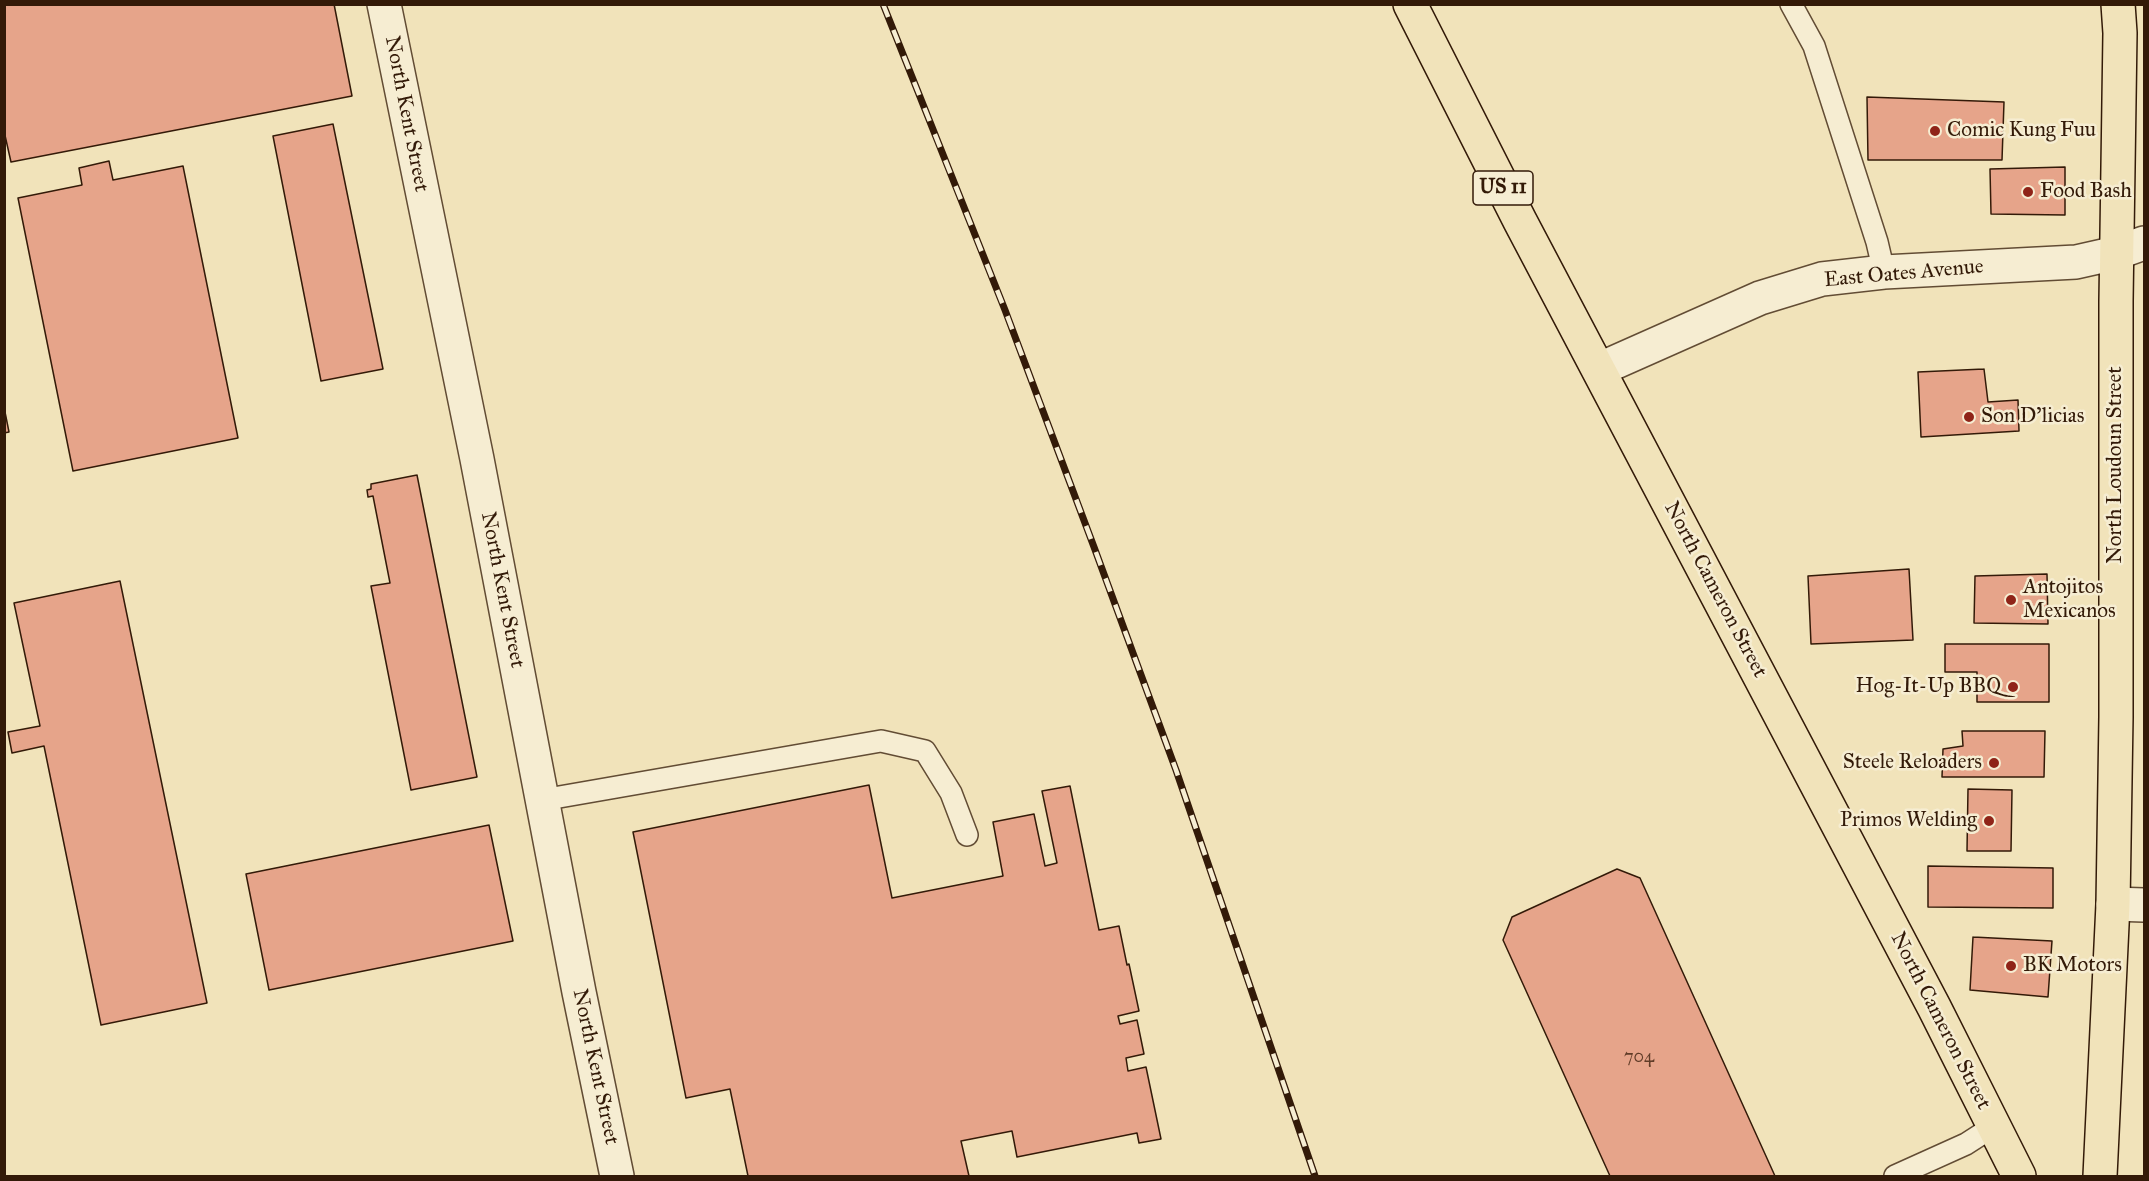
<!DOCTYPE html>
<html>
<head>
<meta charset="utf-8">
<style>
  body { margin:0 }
  #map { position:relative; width:2149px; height:1181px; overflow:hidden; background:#f1e3ba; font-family:"IM FELL Great Primer",serif }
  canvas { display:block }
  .frame { position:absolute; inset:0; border:6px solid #331a08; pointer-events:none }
</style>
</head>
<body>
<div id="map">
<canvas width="2149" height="1181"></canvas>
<div class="frame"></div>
</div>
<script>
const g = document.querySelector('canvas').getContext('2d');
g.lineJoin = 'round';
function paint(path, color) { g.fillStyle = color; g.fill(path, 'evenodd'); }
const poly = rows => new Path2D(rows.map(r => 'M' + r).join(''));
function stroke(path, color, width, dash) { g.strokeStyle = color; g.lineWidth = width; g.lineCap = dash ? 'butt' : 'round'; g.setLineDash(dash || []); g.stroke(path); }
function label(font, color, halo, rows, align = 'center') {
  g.font = font + ' "IM FELL Great Primer",serif'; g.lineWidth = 5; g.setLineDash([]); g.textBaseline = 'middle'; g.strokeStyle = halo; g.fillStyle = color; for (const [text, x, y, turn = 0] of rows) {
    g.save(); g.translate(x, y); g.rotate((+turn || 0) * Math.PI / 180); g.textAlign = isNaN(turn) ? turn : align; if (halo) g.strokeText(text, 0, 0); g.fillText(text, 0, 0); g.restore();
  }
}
const building = poly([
  [4,4,334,4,352,96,11,162,4,131,4,4],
  [1867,97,2004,102,2002,160,1868,160,1867,97],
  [333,124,383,369,321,381,273,136,333,124],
  [109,161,113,180,183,166,238,438,73,471,18,198,82,185,79,168,109,161],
  [2065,167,2065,215,1991,214,1990,169,2065,167],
  [1984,369,1988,402,2018,400,2019,431,1921,437,1918,372,1984,369],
  [4,407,9,432,4,433,4,407],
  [417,475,477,777,411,790,371,586,390,583,373,496,368,497,367,490,371,489,371,484,417,475],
  [1909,569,1913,640,1811,644,1808,576,1909,569],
  [2047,574,2048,624,1974,623,1975,576,2047,574],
  [120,581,207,1003,101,1025,44,746,12,753,8,732,40,726,14,603,120,581],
  [1945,644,2049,644,2049,702,1977,702,1977,672,1945,672,1945,644],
  [1962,731,2045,731,2044,777,1942,777,1943,749,1963,746,1962,731],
  [869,785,892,898,1003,876,993,822,1034,814,1045,866,1057,863,1042,791,1070,786,1099,930,1119,926,1127,965,1129,964,1139,1011,1118,1016,1120,1024,1137,1020,1144,1054,1126,1058,1128,1071,1146,1067,1161,1139,1139,1143,1137,1133,1017,1157,1012,1131,961,1141,969,1176,748,1176,730,1089,686,1098,633,832,869,785],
  [1968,789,2012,790,2011,851,1967,851,1968,789],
  [489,825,513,941,269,990,246,874,489,825],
  [1928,866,2053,868,2053,908,1928,907,1928,866],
  [1617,869,1640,878,1775,1176,1610,1176,1503,940,1512,917,1617,869],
  [1973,937,2052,941,2048,997,1970,990,1973,937]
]);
paint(building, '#e6a48a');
stroke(building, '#331a08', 1.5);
const service = poly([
  [1791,4,1814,46,1877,242,1884,272],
  [542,800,881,741,925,751,951,793,967,835],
  [1895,1176,1966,1144,1994,1126]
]);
const minor = poly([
  [1600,369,1760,298,1822,279,1884,272,2076,262,2116,253,2144,243],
  [2113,904,2144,905]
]);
const tertiary = poly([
  [384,4,477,459,579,992,617,1176]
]);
const primary = poly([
  [1410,4,1520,221,1934,1007,2019,1176],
  [2100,1176,2113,904,2116,717,2116,301,2120,33,2118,4]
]);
stroke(service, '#624c34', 24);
stroke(minor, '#624c34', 36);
stroke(tertiary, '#624c34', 36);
stroke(primary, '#331a08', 36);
stroke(service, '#f6edd2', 21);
stroke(minor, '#f6edd2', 33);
stroke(tertiary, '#f6edd2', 33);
stroke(primary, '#f1e3ba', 33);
const rail = poly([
  [883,4,1005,310,1094,547,1176,770,1315,1176]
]);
stroke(rail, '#331a08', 7);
stroke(rail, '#f6edd2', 4.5, [14]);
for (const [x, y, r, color] of [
  [1935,131,6,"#8f2418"],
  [2028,192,6,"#8f2418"],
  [1969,417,6,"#8f2418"],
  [2011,600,6,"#8f2418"],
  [2013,687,6,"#8f2418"],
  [1994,763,6,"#8f2418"],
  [1989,821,6,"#8f2418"],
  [2011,966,6,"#8f2418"]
]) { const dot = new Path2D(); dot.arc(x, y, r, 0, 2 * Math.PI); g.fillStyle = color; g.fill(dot); stroke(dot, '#f6edd2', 2); }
label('18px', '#603c28', null, [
  ["704",1639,1058]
]);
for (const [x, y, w] of [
  [1503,188,60]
]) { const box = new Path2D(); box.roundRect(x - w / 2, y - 17, w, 34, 4.5); g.fillStyle = '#f6edd2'; g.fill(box); stroke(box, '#331a08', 1.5); }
label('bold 20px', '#331a08', null, [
  ["US 11",1503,188]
]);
label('21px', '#331a08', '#f6edd2', [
  ["North Kent Street",406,114,79],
  ["East Oates Avenue",1904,274,-5],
  ["North Loudoun Street",2116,465,-90],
  ["North Kent Street",502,590,79],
  ["North Cameron Street",1715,590,62],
  ["North Cameron Street",1940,1021,63],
  ["North Kent Street",595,1067,78]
]);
label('21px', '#331a08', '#f6edd2', [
  ["Comic Kung Fuu",1947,131],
  ["Food Bash",2040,192],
  ["Son D'licias",1981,417],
  ["Antojitos",2023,588],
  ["Mexicanos",2023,612],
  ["Hog-It-Up BBQ",2001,687,"right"],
  ["Steele Reloaders",1982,763,"right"],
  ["Primos Welding",1977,821,"right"],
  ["BK Motors",2023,966]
], 'left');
</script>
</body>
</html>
